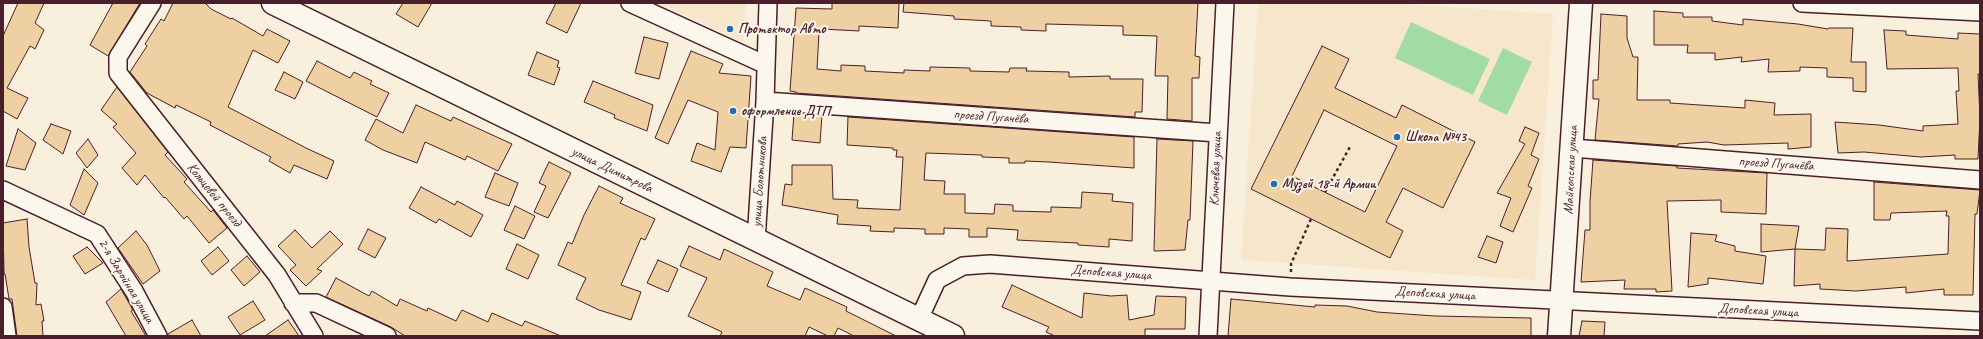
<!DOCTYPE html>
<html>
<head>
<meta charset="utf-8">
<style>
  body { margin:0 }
  #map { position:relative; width:1983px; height:339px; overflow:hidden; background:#f9efdd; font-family:Caveat,sans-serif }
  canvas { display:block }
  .frame { position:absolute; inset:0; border:4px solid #4a1f2b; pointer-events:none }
</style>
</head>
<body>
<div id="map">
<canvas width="1983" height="339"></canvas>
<div class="frame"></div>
</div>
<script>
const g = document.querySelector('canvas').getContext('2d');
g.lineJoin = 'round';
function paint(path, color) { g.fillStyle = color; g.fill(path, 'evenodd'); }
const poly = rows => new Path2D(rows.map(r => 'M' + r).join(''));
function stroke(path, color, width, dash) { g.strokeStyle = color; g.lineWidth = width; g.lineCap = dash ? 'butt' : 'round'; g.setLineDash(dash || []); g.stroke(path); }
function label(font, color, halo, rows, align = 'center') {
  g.font = font + ' Caveat,sans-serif'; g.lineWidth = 4; g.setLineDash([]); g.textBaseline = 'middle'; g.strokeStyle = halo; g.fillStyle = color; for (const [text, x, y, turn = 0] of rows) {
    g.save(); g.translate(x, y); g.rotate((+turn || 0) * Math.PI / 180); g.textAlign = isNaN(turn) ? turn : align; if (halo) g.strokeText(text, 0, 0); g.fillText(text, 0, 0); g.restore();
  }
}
paint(poly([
  [659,3,746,3,743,42,689,17],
  [1258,3,1388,3,1553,14,1535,280,1241,260]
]), '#f6e6cb');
paint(poly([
  [1411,22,1490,59,1473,95,1395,58],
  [1503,48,1532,62,1507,115,1478,101]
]), '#a2dca2');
const building = poly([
  [18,3,44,3,35,23,44,30,35,49,30,46,7,88,28,98,17,119,3,111,3,36,18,3],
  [113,3,140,3,108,56,90,45,113,3],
  [173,3,205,3,211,9,231,19,232,18,263,36,267,29,290,41,278,63,253,50,228,107,306,148,334,161,327,179,294,165,290,173,269,161,271,157,210,125,211,122,176,105,175,108,147,93,130,72,147,46,145,44,161,19,164,21,173,3],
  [403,3,432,3,418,27,396,14,403,3],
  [556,3,581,3,567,33,546,23,556,3],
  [832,3,899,3,898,28,859,26,859,31,822,29,821,33,819,33,817,69,841,71,841,65,865,66,865,71,904,73,904,70,930,71,930,67,970,68,970,71,1009,72,1010,68,1027,68,1026,71,1069,72,1069,77,1110,76,1110,79,1143,79,1142,112,1135,112,1135,117,796,93,796,92,790,91,796,8,832,9,832,3],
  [904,3,1198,3,1195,56,1200,57,1199,78,1192,78,1192,121,1167,119,1168,76,1155,76,1157,36,1123,35,1123,26,1046,24,1046,31,1021,30,1021,27,991,26,991,21,954,19,954,16,903,12,904,3],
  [1654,11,1683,13,1683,17,1712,17,1712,21,1743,25,1743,19,1798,24,1828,29,1829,28,1853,28,1851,62,1866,62,1866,92,1853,91,1853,78,1827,77,1827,68,1800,67,1800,71,1768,72,1769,59,1741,62,1742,57,1715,60,1715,53,1687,53,1688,45,1654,45,1654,11],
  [1601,14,1627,16,1627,38,1633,57,1638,57,1637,100,1670,100,1670,103,1745,108,1745,100,1775,103,1774,115,1811,114,1811,147,1788,149,1788,143,1724,145,1707,142,1678,144,1678,146,1595,140,1599,99,1593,99,1593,80,1598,80,1601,14],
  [1884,30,1906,31,1906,35,1958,39,1958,33,1980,34,1980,74,1978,74,1980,118,1978,159,1955,159,1955,155,1921,157,1864,152,1838,153,1835,122,1879,125,1923,131,1923,126,1958,124,1956,91,1959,91,1958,68,1887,69,1884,30],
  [644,37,668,43,659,79,635,73,644,37],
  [1322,46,1349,59,1335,88,1396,118,1402,105,1475,142,1443,208,1403,188,1386,222,1403,231,1390,258,1251,189,1322,46],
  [1324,110,1397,146,1365,212,1292,176,1324,110],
  [691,51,723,64,719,73,751,76,746,148,730,147,721,172,691,161,697,143,715,150,718,112,688,100,668,144,655,138,691,51],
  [537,52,559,61,557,67,560,68,554,85,528,75,537,52],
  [317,61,350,78,354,72,372,81,370,84,389,93,377,117,306,81,317,61],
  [284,72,303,82,295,99,275,90,284,72],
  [593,81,653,105,647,131,614,118,615,115,584,102,593,81],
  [117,87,168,152,165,155,187,179,184,182,211,212,213,210,227,228,209,243,187,216,184,219,165,197,164,198,145,175,137,185,122,168,136,153,113,127,117,124,101,110,117,87],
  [416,105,451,121,453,117,512,144,498,171,467,156,465,160,425,142,417,163,383,150,365,140,376,119,403,133,416,105],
  [794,113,822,115,820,143,792,140,794,113],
  [848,117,1134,137,1134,168,1049,162,1025,161,1025,163,1009,163,1009,158,982,157,982,155,926,153,924,180,945,181,944,194,965,194,965,213,994,214,995,204,1013,205,1013,211,1051,212,1051,207,1081,208,1082,192,1113,194,1112,201,1133,203,1132,241,1109,239,1109,247,1078,245,1078,243,1017,240,1018,230,987,228,987,237,969,237,969,229,944,228,944,234,925,234,925,229,894,228,894,232,870,231,871,226,837,224,838,215,782,205,785,184,792,185,792,165,832,165,833,199,858,200,857,208,900,210,903,157,896,157,897,150,893,150,893,148,847,145,848,117],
  [51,124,71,131,63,154,43,140,51,124],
  [1525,127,1539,133,1531,155,1539,159,1528,186,1532,188,1513,232,1500,226,1511,198,1497,193,1525,144,1519,141,1525,127],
  [18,129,36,143,25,170,6,166,18,129],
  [88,139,98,155,87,168,76,153,88,139],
  [1157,139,1193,141,1190,220,1188,220,1185,250,1154,251,1157,139],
  [1593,160,1677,166,1677,168,1767,173,1766,214,1721,212,1721,200,1667,201,1672,291,1656,292,1656,289,1624,289,1625,280,1581,282,1585,230,1590,230,1590,202,1593,160],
  [549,162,571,173,548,218,534,212,546,186,539,183,549,162],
  [84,169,98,183,84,215,70,205,84,169],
  [495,173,518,183,509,206,485,197,495,173],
  [1874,182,1980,190,1977,214,1975,214,1973,295,1944,295,1944,289,1906,293,1906,287,1856,291,1820,289,1820,284,1794,286,1795,249,1825,250,1826,228,1848,229,1847,261,1948,254,1949,216,1946,216,1947,211,1891,213,1890,220,1874,220,1874,182],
  [599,186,623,198,620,203,655,219,645,240,641,238,621,285,641,292,631,320,599,310,576,299,586,278,558,265,568,242,572,244,584,215,599,186],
  [421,187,455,205,457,201,483,215,471,237,439,219,436,223,409,208,421,187],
  [515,206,535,216,524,239,504,230,515,206],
  [27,219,29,247,35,283,37,283,36,305,41,304,44,321,42,321,43,336,17,336,12,299,9,299,5,274,4,274,3,223,27,219],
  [1761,224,1799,226,1795,249,1761,252,1761,224],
  [368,229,386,238,375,258,358,249,368,229],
  [295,230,312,248,330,231,343,244,317,269,322,271,306,286,290,270,296,265,278,246,295,230],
  [136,231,147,245,160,271,143,284,118,248,136,231],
  [1691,233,1717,235,1715,241,1735,246,1735,251,1766,256,1763,284,1708,278,1708,284,1688,287,1691,233],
  [1487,236,1503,242,1496,263,1478,257,1487,236],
  [517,244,539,255,528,279,506,269,517,244],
  [689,246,720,260,724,249,773,272,767,286,800,300,805,288,847,307,846,311,896,336,854,336,838,328,834,336,828,336,809,327,805,336,720,336,722,332,688,316,707,278,680,266,689,246],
  [87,247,103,263,85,274,73,256,87,247],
  [218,247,229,261,212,275,201,261,218,247],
  [247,256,260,272,244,286,231,270,247,256],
  [658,260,678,269,668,292,647,283,658,260],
  [336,278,369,296,372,291,397,306,400,299,427,311,428,308,456,321,462,310,488,322,492,313,522,326,525,321,561,336,405,336,391,327,326,297,336,278],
  [1012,285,1082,318,1084,293,1111,296,1127,295,1129,320,1154,315,1156,296,1186,297,1185,329,1145,329,1145,336,1055,336,1046,332,1049,327,1002,307,1012,285],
  [121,289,133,310,131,311,146,336,126,336,106,302,121,289],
  [1231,299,1315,307,1315,305,1347,306,1377,312,1435,316,1531,318,1531,336,1228,336,1231,299],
  [253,301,265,320,240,335,228,317,253,301],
  [192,320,201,336,168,336,168,334,192,320],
  [288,320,299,336,265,336,288,320],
  [1582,321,1605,322,1604,336,1579,336,1582,321]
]);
paint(building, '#efd0a2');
stroke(building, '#4a1f2b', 1);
const street = poly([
  [152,3,118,57,118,73,277,275,314,336],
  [630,3,766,65],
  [1802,3,1980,12],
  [765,101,1218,133],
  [1572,148,1980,180],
  [3,190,97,234,134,291,158,336],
  [756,241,765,101,768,3],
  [293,303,316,303,387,336],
  [3,307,7,336],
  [919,319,937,280,963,266,990,264,1290,287,1980,321],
  [1208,336,1225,3]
]);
const secondary = poly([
  [273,3,953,336],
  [1559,336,1581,3]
]);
stroke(street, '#4a1f2b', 20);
stroke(secondary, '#4a1f2b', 25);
stroke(poly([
  [1325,192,1351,145],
  [1291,272,1291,264,1311,219]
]), '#4a1f2b', 2.5, [3, 3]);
stroke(street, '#fbf7ec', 17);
stroke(secondary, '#fbf7ec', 22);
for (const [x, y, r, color] of [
  [730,29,4,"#1f6fb2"],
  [733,111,4,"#1f6fb2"],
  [1397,137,4,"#1f6fb2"],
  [1274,184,4,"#1f6fb2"]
]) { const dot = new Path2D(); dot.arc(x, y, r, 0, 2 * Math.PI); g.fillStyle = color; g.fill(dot); stroke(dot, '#fbf7ec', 1.5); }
label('bold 14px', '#4a1f2b', '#fbf7ec', [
  ["Протектор Авто",738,29],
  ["оформление ДТП",741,111],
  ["Школа №43",1405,137],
  ["Музей 18-й Армии",1282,184]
], 'left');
label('14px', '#4a1f2b', '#fbf7ec', [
  ["проезд Пугачёва",991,117,4],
  ["проезд Пугачёва",1776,164,4],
  ["Ключевая улица",1216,169,-88],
  ["улица Димитрова",612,170,26],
  ["Майкопская улица",1571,170,-87],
  ["улица Болотникова",760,182,-86],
  ["Кольцевой проезд",214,195,51],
  ["Деповская улица",1111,273,4],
  ["2-я Заройная улица",126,281,59],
  ["Деповская улица",1435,294,3],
  ["Деповская улица",1758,311,3]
]);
</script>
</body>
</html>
